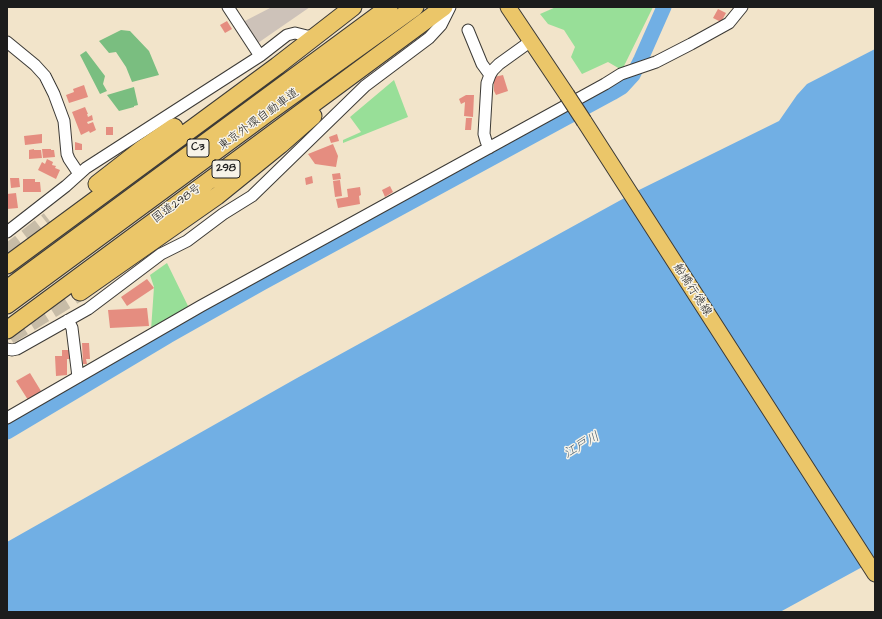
<!DOCTYPE html>
<html>
<head>
<meta charset="utf-8">
<style>
  body { margin:0 }
  #map { position:relative; width:882px; height:619px; overflow:hidden; background:#f2e4ca; font-family:"Architects Daughter",sans-serif }
  canvas { display:block }
  .frame { position:absolute; inset:0; border:8px solid #1c1c1c; pointer-events:none }
</style>
</head>
<body>
<div id="map">
<canvas width="882" height="619"></canvas>
<div class="frame"></div>
</div>
<script>
const g = document.querySelector('canvas').getContext('2d');
g.lineJoin = 'round';
function paint(path, color) { g.fillStyle = color; g.fill(path, 'evenodd'); }
const poly = rows => new Path2D(rows.map(r => 'M' + r).join(''));
function stroke(path, color, width, dash) { g.strokeStyle = color; g.lineWidth = width; g.lineCap = dash ? 'butt' : 'round'; g.setLineDash(dash || []); g.stroke(path); }
function label(font, color, halo, rows, align = 'center') {
  g.font = font + ' "Architects Daughter","Klee One",sans-serif'; g.lineWidth = 3; g.setLineDash([]); g.textBaseline = 'middle'; g.strokeStyle = halo; g.fillStyle = color; for (const [text, x, y, turn = 0] of rows) {
    g.save(); g.translate(x, y); g.rotate((+turn || 0) * Math.PI / 180); g.textAlign = isNaN(turn) ? turn : align; if (halo) g.strokeText(text, 0, 0); g.fillText(text, 0, 0); g.restore();
  }
}
paint(poly([
  [272,7,310,7,255,45,241,23]
]), '#cdc2b9');
paint(poly([
  [556,7,653,7,623,68,620,69,608,62,582,74,571,57,575,47,564,30,548,24,540,14],
  [394,80,408,117,343,143,343,140,361,132,350,117],
  [167,263,189,308,151,330,154,287,150,275]
]), '#98df98');
paint(poly([
  [121,30,130,31,149,51,159,75,132,82,126,67,116,52,109,53,99,41],
  [86,51,105,76,103,84,107,91,100,94,80,55],
  [134,87,138,105,134,106,134,107,119,111,107,95]
]), '#7abe80');
paint(poly([
  [875,49,875,560,780,612,7,612,7,542,297,378,639,190,779,121,797,95,807,84]
]), '#71afe4');
stroke(poly([
  [7,432,168,336,262,283,612,93,622,87,633,75,641,59,664,7]
]), '#71afe4', 15);
paint(poly([
  [718,9,726,13,721,22,713,18],
  [227,21,232,29,225,33,220,25],
  [503,75,508,91,496,95,494,91,494,77],
  [84,85,88,97,69,103,66,95,74,92,73,89],
  [466,95,474,95,473,117,464,116,465,102,461,104,459,99],
  [85,107,88,114,87,114,88,117,92,115,93,120,87,122,88,124,93,122,96,130,90,133,89,131,81,135,72,112],
  [466,118,472,118,471,130,465,130],
  [106,127,113,127,113,135,106,135],
  [42,134,42,143,25,145,24,136],
  [337,134,339,141,331,143,329,137],
  [75,142,82,144,82,150,75,150],
  [333,144,338,156,336,167,315,164,308,154],
  [34,149,34,150,41,150,42,158,29,159,29,150],
  [42,149,51,149,51,150,54,150,55,157,43,158],
  [47,159,53,162,52,165,56,166,55,168,60,170,56,179,38,170,42,162,45,164],
  [340,173,341,179,333,180,332,174],
  [312,176,313,183,306,185,305,178],
  [10,178,19,178,20,187,11,188],
  [23,179,35,179,35,182,40,182,41,192,23,192],
  [340,180,342,196,335,197,333,181],
  [390,186,393,192,385,197,382,190],
  [360,187,361,195,359,196,360,204,338,208,336,199,348,197,347,189],
  [16,193,18,208,7,209,7,194],
  [147,279,154,288,127,306,121,297],
  [147,308,149,326,110,328,108,310],
  [82,343,89,343,90,359,86,359,87,364,83,364],
  [62,350,71,350,71,359,67,359,67,375,56,376,55,356,62,356],
  [30,373,41,391,28,400,16,381]
]), '#e58d80');
stroke(poly([
  [7,253,49,220],
  [9,336,80,292]
]), '#c7bca7', 17, [17, 8]);
const minor = poly([
  [228,7,260,56],
  [468,30,482,64,490,75],
  [7,42,35,65,45,76,54,94,64,121,67,154,69,159,79,174],
  [489,148,486,141,484,134,487,83,490,75,493,70,499,64,531,41],
  [7,232,66,186,86,168,260,56,287,35,295,33,307,36,314,36],
  [68,320,72,328,78,377],
  [7,349,12,350,17,349,88,309,161,254,187,241,223,214,252,196,365,86,429,38,441,25,450,7],
  [7,418,201,306,605,84,621,74,656,62,691,44,729,23,742,7]
]);
const major = poly([
  [508,7,567,95],
  [584,121,875,574]
]);
const highway = poly([
  [97,184,142,149,174,127],
  [7,265,277,66,353,7],
  [7,289,389,7],
  [80,292,217,196,280,145,313,116],
  [7,305,269,112,415,7],
  [7,330,444,7]
]);
stroke(minor, '#3c3a36', 13);
stroke(major, '#3c3a36', 17);
stroke(highway, '#3c3a36', 19);
stroke(minor, '#fff', 11);
stroke(major, '#ebc669', 15);
stroke(highway, '#ebc669', 17);
const majorBridge = poly([
  [567,95,584,121]
]);
stroke(majorBridge, '#3c3a36', 17, []);
stroke(majorBridge, '#ebc669', 15);
for (const [x, y, w] of [
  [198,148,22],
  [226,169,28]
]) { const box = new Path2D(); box.roundRect(x - w / 2, y - 9, w, 18, 3); g.fillStyle = '#f7f3e8'; g.fill(box); stroke(box, '#1c1c1c', 1); }
label('bold 11px', '#1c1c1c', null, [
  ["C3",198,148],
  ["298",226,169]
]);
label('12px', '#1c1c1c', '#f7f3e8', [
  ["東京外環自動車道",259,120,-36],
  ["国道298号",177,204,-36],
  ["船橋行徳線",692,290,57]
]);
label('italic 13px', '#3e576c', '#f7f3e8', [
  ["江戸川",582,446,-30]
]);
</script>
</body>
</html>
